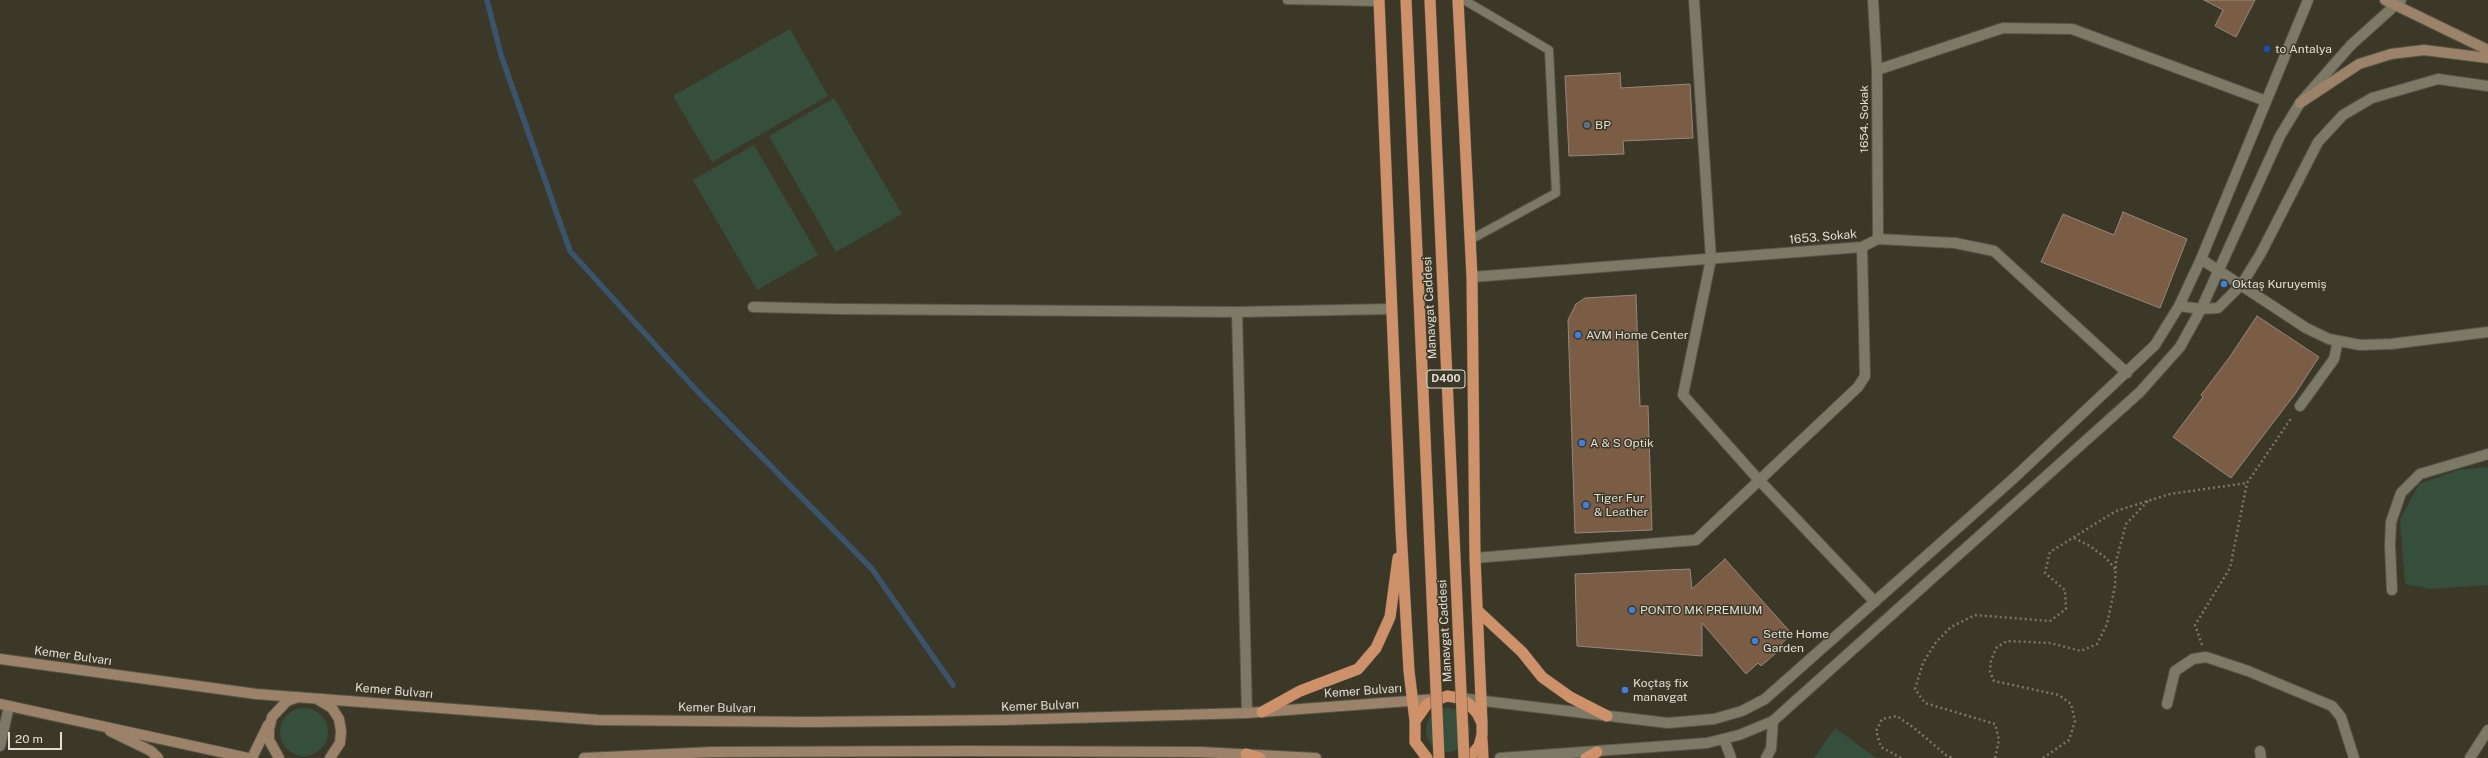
<!DOCTYPE html>
<html>
<head>
<meta charset="utf-8">
<style>
  body { margin:0 }
  #map { position:relative; width:2488px; height:758px; overflow:hidden; background:#3b3828; font-family:"Public Sans",sans-serif }
  canvas { display:block }
  .scale { position:absolute; left:8px; top:732px; width:54px; height:18px; box-sizing:border-box; border:2px solid #e1dfd5; border-top:0; padding-left:5px; font-size:12px; line-height:14px; white-space:nowrap; color:#e1dfd5; -webkit-text-stroke:3px #3b3828; paint-order:stroke }
</style>
</head>
<body>
<div id="map">
<canvas width="2488" height="758"></canvas>
<div class="scale">20 m</div>
</div>
<script>
const g = document.querySelector('canvas').getContext('2d');
g.lineJoin = 'round';
function paint(path, color) { g.fillStyle = color; g.fill(path, 'evenodd'); }
const poly = rows => new Path2D(rows.map(r => 'M' + r).join(''));
function stroke(path, color, width, dash) { g.strokeStyle = color; g.lineWidth = width; g.lineCap = dash ? 'butt' : 'round'; g.setLineDash(dash || []); g.stroke(path); }
function label(font, color, halo, rows, align = 'center') {
  g.font = font + ' "Public Sans",sans-serif'; g.lineWidth = 3; g.setLineDash([]); g.textBaseline = 'middle'; g.strokeStyle = halo; g.fillStyle = color; for (const [text, x, y, turn = 0] of rows) {
    g.save(); g.translate(x, y); g.rotate((+turn || 0) * Math.PI / 180); g.textAlign = isNaN(turn) ? turn : align; if (halo) g.strokeText(text, 0, 0); g.fillText(text, 0, 0); g.restore();
  }
}
paint(poly([
  [790,29,828,96,712,162,673,96],
  [834,98,902,214,836,252,769,136],
  [754,145,818,255,757,290,693,180],
  [2488,467,2488,585,2431,589,2405,584,2400,519,2419,484,2458,470],
  '1426 730a22 22 0 1 1 44 0a22 22 0 1 1-44 0Z',
  '280 732a24 24 0 1 1 48 0a24 24 0 1 1-48 0Z',
  [1835,728,1876,758,1814,758]
]), '#364f3d');
stroke(poly([
  [487,0,501,55,570,251,698,392,872,569,953,685]
]), '#3a546e', 5.5);
const building = poly([
  [2204,0,2255,0,2236,37,2215,26,2223,10,2204,0],
  [1620,73,1621,88,1690,84,1693,138,1623,141,1624,154,1569,156,1565,76,1620,73],
  [2123,212,2187,239,2160,308,2041,262,2063,214,2114,235,2123,212],
  [1636,295,1640,406,1648,406,1652,530,1575,533,1568,320,1576,304,1585,298,1636,295],
  [2257,316,2319,357,2295,394,2231,478,2173,437,2203,397,2201,395,2229,358,2257,316],
  [1725,559,1792,634,1781,644,1784,646,1761,666,1758,663,1746,674,1702,623,1702,656,1577,646,1575,574,1690,569,1692,589,1725,559]
]);
paint(building, '#7b5c45');
stroke(building, '#97877b', 1);
const service = poly([
  [1287,0,1379,2],
  [1464,0,1549,50,1556,193,1470,240]
]);
const minor = poly([
  [1694,0,1711,259,1683,395,1758,479,1875,602],
  [1873,0,1877,70,1878,239],
  [1877,70,2003,28,2072,29,2266,101],
  [2201,259,2306,328,2329,339,2360,345,2391,344,2488,332],
  [1472,277,1862,247,1878,239,1955,243,1994,251,2127,373],
  [2179,306,2201,309,2218,308,2242,284,2261,253,2318,142,2343,115,2372,98,2438,79,2488,86],
  [753,307,839,309,1237,312,1390,309],
  [1237,312,1247,713],
  [2300,406,2334,359,2338,341],
  [1475,558,1696,540,1858,387,1865,376,1862,247],
  [2392,590,2390,546,2391,522,2401,493,2420,474,2488,454],
  [2167,704,2175,671,2193,659,2206,657,2248,671,2332,706,2341,717,2354,758],
  [1724,739,1731,758],
  [0,746,9,706],
  [2260,751,2261,758],
  [1766,758,1771,749,1773,721],
  [2470,758,2488,730]
]);
const tertiary = poly([
  [1459,698,1668,723,1714,719,1742,711,1765,699,2014,478,2155,345,2179,306,2201,259,2308,0],
  [1500,758,1707,743,1739,735,1773,721,2140,392,2180,347,2201,309,2280,136,2300,103,2351,45,2401,0]
]);
const secondary = poly([
  [2385,0,2488,50],
  [2300,103,2359,64,2391,54,2424,50,2488,58],
  [0,659,256,694,598,720,809,722,1003,720,1247,713,1436,699],
  [317,699,332,708,339,719,341,731,340,743,330,758],
  [0,704,248,758],
  [110,731,151,751,158,758],
  [252,758,268,725],
  [279,758,269,740,269,729,272,717,287,701,298,697],
  [584,758,712,752,970,751,1200,752,1316,758]
]);
const trunk = poly([
  [1379,0,1401,530,1409,671,1415,721],
  [1458,0,1472,277,1475,558,1482,723],
  [1479,612,1522,652,1542,677,1570,697,1607,716],
  [1262,712,1300,691,1358,669,1376,648,1390,617,1398,558],
  [1482,739,1483,758],
  [1246,754,1260,758],
  [1427,758,1415,742,1415,721,1427,704,1447,696,1459,698,1469,704,1477,713,1482,723,1482,735,1479,746,1469,758],
  [1586,758,1597,752]
]);
stroke(service, '#575547', 10);
stroke(minor, '#575547', 12);
stroke(tertiary, '#575547', 12);
stroke(secondary, '#575547', 12);
stroke(trunk, '#575547', 12);
stroke(poly([
  [2074,538,2090,546,2106,558,2116,570],
  [2202,645,2195,625,2230,568,2247,483,2292,417],
  [1901,758,1881,747,1876,731,1882,719,1897,716,1914,728,1947,756,1954,758],
  [1995,758,1999,740,1995,724,1925,703,1915,689,1923,663,1936,642,1951,627,1975,615,2050,621,2066,609,2065,590,2045,573,2050,552,2116,511,2170,494,2247,483],
  [2043,758,2069,740,2075,721,2071,704,2059,695,1994,681,1990,672,1991,660,1997,647,2007,641,2050,643,2081,651,2097,644,2107,624,2115,586,2116,561,2126,524,2148,501]
]), '#7a7769', 2.5, [2, 3]);
stroke(service, '#7c7967', 8);
stroke(minor, '#7c7967', 10);
stroke(tertiary, '#7c7967', 10);
stroke(secondary, '#9b8268', 10);
stroke(trunk, '#cf916a', 11);
const trunkBridge = poly([
  [1406,0,1439,758],
  [1430,0,1464,758]
]);
stroke(trunkBridge, '#575547', 12, []);
stroke(trunkBridge, '#cf916a', 11);
for (const [x, y, r, color] of [
  [2267,49,4,"#1a4fb4"],
  [1587,125,4,"#5c6f8a"],
  [2224,284,4,"#3f7fe0"],
  [1578,335,4,"#3f7fe0"],
  [1582,443,4,"#3f7fe0"],
  [1586,505,4,"#3f7fe0"],
  [1632,610,4,"#3f7fe0"],
  [1755,641,4,"#3f7fe0"],
  [1625,690,4,"#3f7fe0"]
]) { const dot = new Path2D(); dot.arc(x, y, r, 0, 2 * Math.PI); g.fillStyle = color; g.fill(dot); stroke(dot, '#3b3828', 1.5); }
for (const [x, y, w] of [
  [1446,379,38]
]) { const box = new Path2D(); box.roundRect(x - w / 2, y - 9, w, 18, 3); g.fillStyle = '#3b3828'; g.fill(box); stroke(box, '#e1dfd5', 1); }
label('bold 11px', '#e1dfd5', null, [
  ["D400",1446,379]
]);
label('12px', '#e1dfd5', '#3b3828', [
  ["to Antalya",2275,49],
  ["BP",1595,125],
  ["Oktaş Kuruyemiş",2232,284],
  ["AVM Home Center",1586,335],
  ["A & S Optik",1590,443],
  ["Tiger Fur",1594,498],
  ["& Leather",1594,512],
  ["PONTO MK PREMIUM",1640,610],
  ["Sette Home",1763,634],
  ["Garden",1763,648],
  ["Koçtaş fix",1633,683],
  ["manavgat",1633,697]
], 'left');
label('12px', '#e1dfd5', '#3b3828', [
  ["1654. Sokak",1864,119,-90],
  ["1653. Sokak",1823,237,-5],
  ["Manavgat Caddesi",1430,308,-93],
  ["Manavgat Caddesi",1445,631,-93],
  ["Kemer Bulvarı",73,656,8],
  ["Kemer Bulvarı",394,691,5],
  ["Kemer Bulvarı",1363,691,-4],
  ["Kemer Bulvarı",1040,706,-2],
  ["Kemer Bulvarı",717,708,1]
]);
</script>
</body>
</html>
